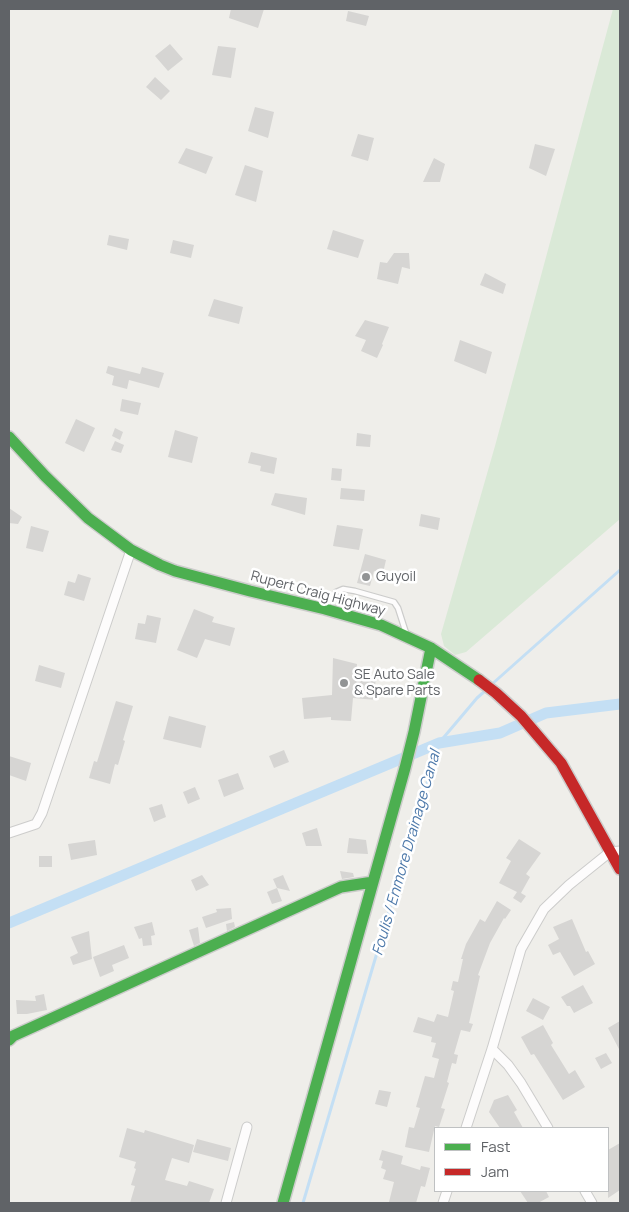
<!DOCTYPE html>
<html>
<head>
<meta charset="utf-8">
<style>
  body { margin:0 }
  #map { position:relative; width:629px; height:1212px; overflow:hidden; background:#efeeea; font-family:Manrope,sans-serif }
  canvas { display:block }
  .frame { position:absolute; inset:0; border:10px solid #606367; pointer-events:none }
  .legend { position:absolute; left:434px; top:1127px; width:175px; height:65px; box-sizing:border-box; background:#fff; border:1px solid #bfc1c2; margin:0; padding:6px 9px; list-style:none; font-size:15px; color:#606367 }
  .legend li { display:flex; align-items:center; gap:10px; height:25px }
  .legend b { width:25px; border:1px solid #bfc1c2 }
</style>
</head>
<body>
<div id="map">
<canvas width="629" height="1212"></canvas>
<div class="frame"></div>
<ul class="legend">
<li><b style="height:6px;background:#4caf50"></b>Fast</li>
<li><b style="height:6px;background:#c62828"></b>Jam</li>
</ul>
</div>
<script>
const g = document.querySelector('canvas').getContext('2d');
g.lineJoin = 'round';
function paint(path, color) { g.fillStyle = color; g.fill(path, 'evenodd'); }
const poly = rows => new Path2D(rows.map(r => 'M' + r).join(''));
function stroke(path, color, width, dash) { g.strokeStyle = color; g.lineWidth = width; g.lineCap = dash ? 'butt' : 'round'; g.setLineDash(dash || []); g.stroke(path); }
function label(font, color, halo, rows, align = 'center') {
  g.font = font + ' Manrope,sans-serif'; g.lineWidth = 5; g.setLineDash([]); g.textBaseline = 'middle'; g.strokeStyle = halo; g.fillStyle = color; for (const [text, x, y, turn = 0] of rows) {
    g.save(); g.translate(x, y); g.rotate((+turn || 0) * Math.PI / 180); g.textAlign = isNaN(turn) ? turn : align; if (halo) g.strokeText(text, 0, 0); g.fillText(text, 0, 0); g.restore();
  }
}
paint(poly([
  [613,9,620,9,620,519,466,652,455,655,444,646,441,634,495,446]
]), '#dae9d7');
stroke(poly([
  [491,685,620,570],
  [303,1203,439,743,477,698,485,691]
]), '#c4dff4', 3);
stroke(poly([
  [9,923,439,743,500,733,546,713,620,704]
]), '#c4dff4', 11);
paint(poly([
  [231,9,264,9,258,28,229,18],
  [348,11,369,16,366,26,346,21],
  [170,44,183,59,168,71,155,56],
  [218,46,236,48,231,78,212,75],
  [155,77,170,91,161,100,146,87],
  [255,107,274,112,268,138,248,131],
  [358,134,374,138,368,161,351,156],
  [535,144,555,149,546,176,529,168],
  [186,148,213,157,206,174,178,163],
  [434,158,445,164,440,182,423,182],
  [245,165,263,171,256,202,235,195],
  [333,230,364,240,358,258,327,249],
  [109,235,129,239,127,250,107,245],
  [173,240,194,245,191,258,170,253],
  [394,253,409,253,410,269,402,267,398,284,377,279,380,262,387,263],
  [485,273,506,284,503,294,480,285],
  [214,299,243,307,239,324,208,316],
  [365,320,389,327,382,344,383,345,377,358,361,351,366,340,355,336],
  [460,340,492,352,486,374,454,361],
  [108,366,140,374,142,367,164,373,159,388,129,380,127,389,112,385,114,376,106,373],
  [122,399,141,403,138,415,120,411],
  [76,419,95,428,84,452,65,443],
  [115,428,123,432,120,440,112,436],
  [175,430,198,437,192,463,168,457],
  [357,433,371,435,370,447,356,446],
  [115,441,124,445,121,453,111,450],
  [251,452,277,458,274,474,260,471,261,466,248,463],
  [332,468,342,469,341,481,331,480],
  [341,488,365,490,364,501,340,499],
  [275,493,307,498,305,515,271,505],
  [9,508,22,517,18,524,9,523],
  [421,514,440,518,438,530,419,526],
  [337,525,363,529,359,550,333,546],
  [31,526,49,531,43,552,26,548],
  [365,554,386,560,383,573,374,571,370,586,357,583],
  [78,574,91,578,84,601,64,595,68,581,75,583],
  [194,609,214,617,212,622,235,628,230,646,205,639,197,658,177,650],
  [147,615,161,618,156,643,135,639,138,623,145,624],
  [333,658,357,664,356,675,376,678,375,686,378,687,377,700,353,698,351,721,331,720,331,717,304,719,302,698,332,695],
  [39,665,65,673,61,688,35,681],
  [116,701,133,706,123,740,125,741,118,765,115,764,110,784,89,778,94,761,97,762],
  [169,716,206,726,201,748,163,739],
  [284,750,289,762,274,768,269,756],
  [9,756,31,763,26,781,9,775],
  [238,773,244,789,224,797,218,780],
  [195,787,200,799,188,804,183,792],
  [162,804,166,817,154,822,149,808],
  [317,828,322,846,306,846,302,833],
  [349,838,366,840,368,854,347,853],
  [519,839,541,853,526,874,530,877,521,893,526,896,521,903,513,898,517,892,499,883,511,861,506,858],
  [95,840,97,855,71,860,68,844],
  [39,856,52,856,52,867,39,867],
  [340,871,353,873,354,877,342,879],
  [202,875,209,885,196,891,191,880],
  [283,875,290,891,277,888,282,901,272,904,267,892,277,888,273,879],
  [497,901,511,910,505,919,504,918,490,943,478,975,480,976,469,1023,473,1024,470,1032,461,1030,454,1054,458,1055,456,1064,452,1063,447,1082,449,1083,441,1108,445,1109,439,1127,435,1126,429,1152,405,1147,409,1127,414,1128,420,1108,416,1107,425,1076,434,1078,439,1059,432,1057,436,1043,431,1042,432,1037,413,1032,418,1017,434,1022,437,1014,448,1017,454,991,451,990,453,981,458,982,463,959,461,959,466,944,480,919,485,922],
  [231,908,232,919,206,928,202,917,217,912,216,909],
  [572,919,586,952,588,951,595,964,574,976,560,952,553,955,548,945,559,939,553,927],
  [152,922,155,935,151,936,152,945,143,946,142,938,139,939,134,927],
  [234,922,235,927,227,931,226,924],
  [198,927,200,943,194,946,189,930],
  [89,931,92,959,73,965,70,957,78,953,71,937],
  [124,945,129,958,112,965,114,971,100,977,93,957],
  [583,985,593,1003,574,1013,570,1006,567,1006,561,997],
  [44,994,47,1010,27,1014,17,1014,16,1000,36,1001,35,996],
  [533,998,550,1007,543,1020,526,1011],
  [620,1021,620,1051,608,1028],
  [543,1025,553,1043,551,1045,569,1074,575,1070,585,1087,563,1100,534,1054,531,1055,521,1037],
  [606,1053,612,1063,601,1069,595,1058],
  [379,1090,391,1092,387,1107,375,1104],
  [508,1095,517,1110,514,1112,523,1128,500,1128,489,1112,494,1100],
  [127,1128,144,1133,145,1130,194,1145,189,1163,172,1158,165,1180,187,1186,189,1181,214,1189,209,1203,130,1203,135,1186,131,1185,136,1169,134,1168,136,1162,119,1157],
  [197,1139,231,1148,228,1161,193,1152],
  [620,1143,620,1190,608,1198,608,1150],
  [382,1150,403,1156,401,1164,420,1170,421,1166,430,1168,425,1187,421,1186,416,1203,394,1203,389,1202,394,1182,383,1179,386,1170,381,1168,383,1161,379,1160],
  [520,1191,546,1191,549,1197,538,1203,528,1203]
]), '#d6d5d3');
const lane = poly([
  [325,607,336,592,343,589,355,591,394,602,398,608,406,633]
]);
const street = poly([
  [9,833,36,824,42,813,131,550],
  [492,1049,508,1065,521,1083,548,1128],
  [466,1128,492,1049,521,949,544,909,569,885,610,852,620,851],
  [585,1191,592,1203],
  [226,1203,247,1127],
  [443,1203,447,1191]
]);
const fast = poly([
  [9,437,45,476,88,518,131,550,160,565,175,571,250,591,325,609,381,625,431,648,479,680],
  [9,1040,13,1036,341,887,373,882],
  [283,1203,405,768,414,732,431,648]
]);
const jam = poly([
  [479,680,496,693,521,716,561,763,620,869]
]);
stroke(lane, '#cccccb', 7);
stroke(street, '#cccccb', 11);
stroke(fast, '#cccccb', 14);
stroke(jam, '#cccccb', 14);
stroke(lane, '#fdfcfc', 4.5);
stroke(street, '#fdfcfc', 9);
stroke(fast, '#4caf50', 11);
stroke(jam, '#c62828', 11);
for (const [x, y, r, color] of [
  [366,577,5,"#929495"],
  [344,683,5,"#929495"]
]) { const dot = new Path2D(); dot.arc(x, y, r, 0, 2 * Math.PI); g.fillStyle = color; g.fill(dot); stroke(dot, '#fff', 2); }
label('14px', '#606367', '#fff', [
  ["Guyoil",376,577],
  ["SE Auto Sale",354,675],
  ["& Spare Parts",354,691]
], 'left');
label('14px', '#606367', '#fff', [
  ["Rupert Craig Highway",318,594,15]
]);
label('italic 15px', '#4d79aa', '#fff', [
  ["Foulis / Enmore Drainage Canal",407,853,-74]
]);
</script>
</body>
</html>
